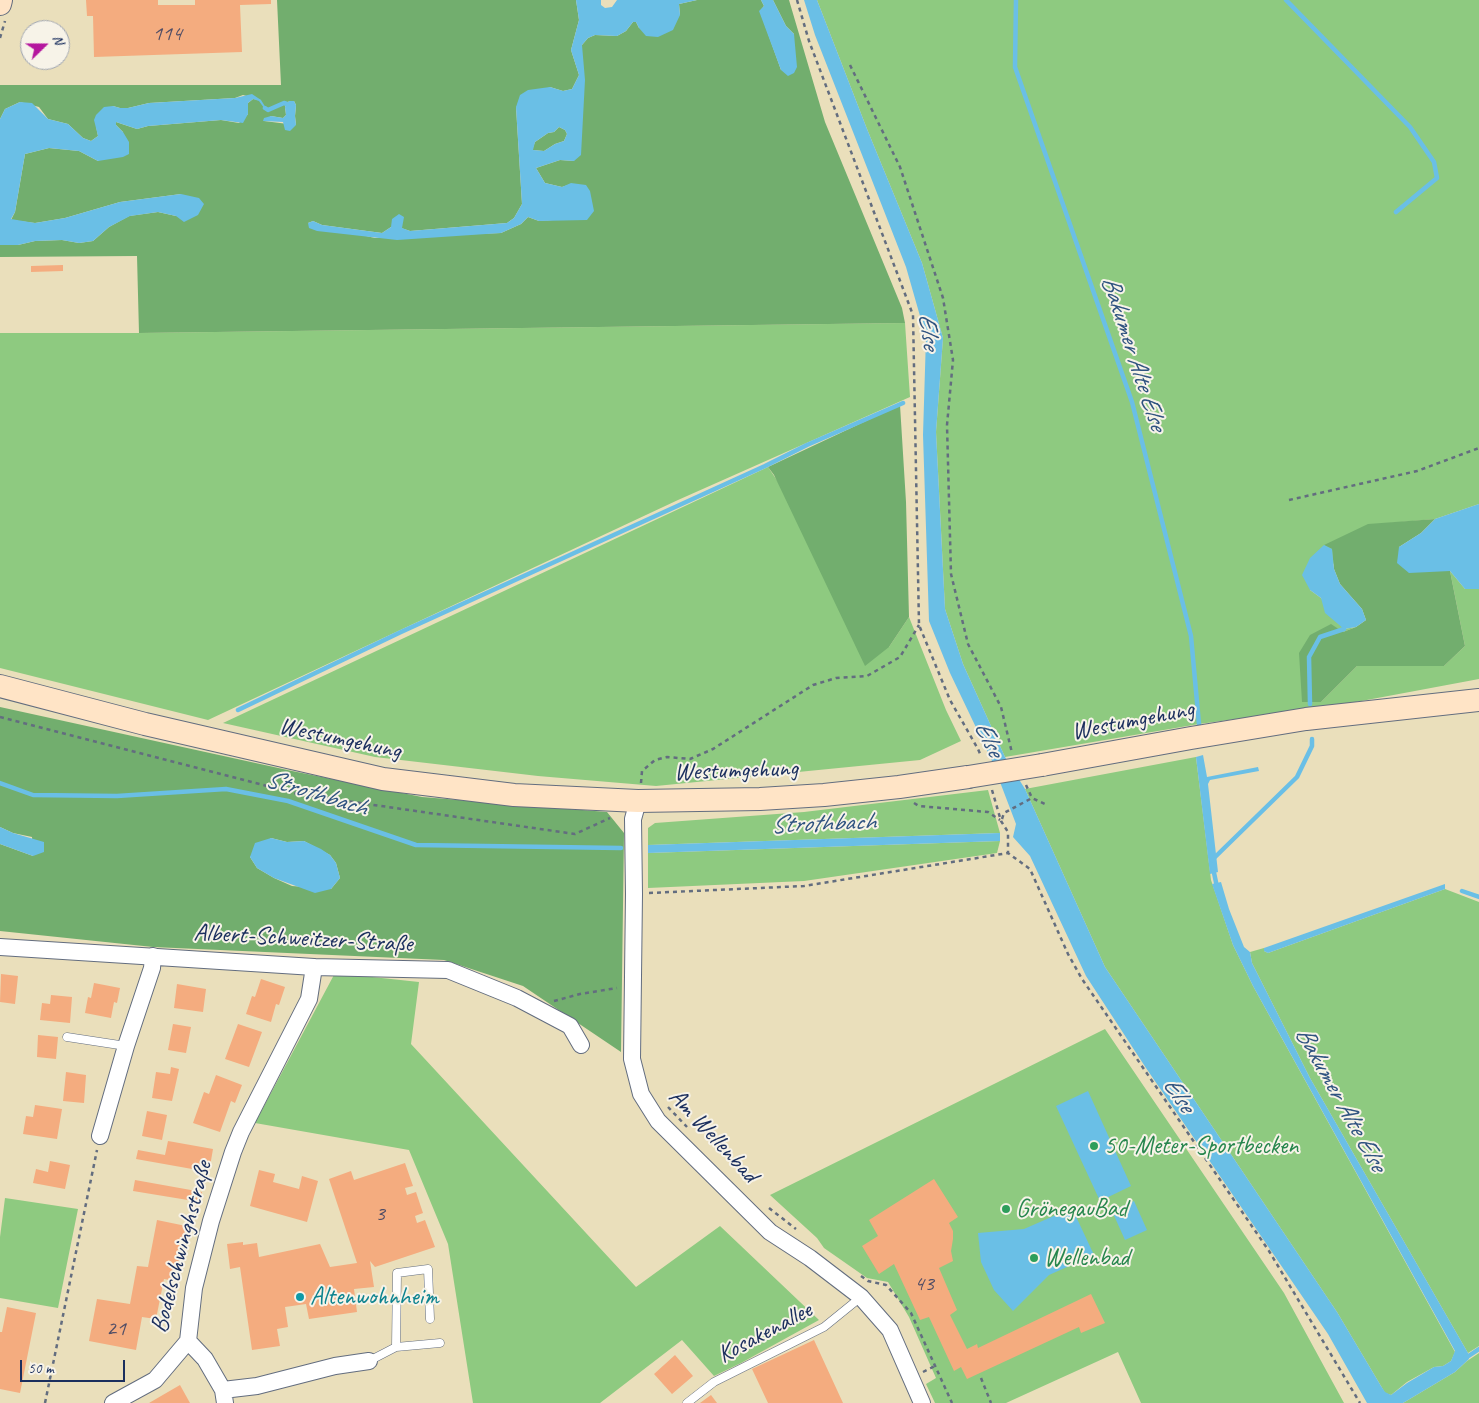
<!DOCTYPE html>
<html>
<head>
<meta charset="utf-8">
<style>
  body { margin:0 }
  #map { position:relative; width:1479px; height:1403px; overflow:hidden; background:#eadfbb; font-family:Caveat,sans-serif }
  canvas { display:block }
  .north { position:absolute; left:20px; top:20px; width:50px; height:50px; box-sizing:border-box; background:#f7f3e8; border:1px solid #9fa5b1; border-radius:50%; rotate:68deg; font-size:14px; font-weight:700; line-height:20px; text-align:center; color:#1b2f5e }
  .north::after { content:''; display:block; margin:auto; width:18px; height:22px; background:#b5179e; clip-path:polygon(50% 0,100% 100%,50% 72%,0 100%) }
  .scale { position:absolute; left:20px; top:1360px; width:105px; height:22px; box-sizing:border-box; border:2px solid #1b2f5e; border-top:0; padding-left:6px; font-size:15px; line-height:18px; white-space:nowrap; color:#1b2f5e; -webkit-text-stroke:4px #f7f3e8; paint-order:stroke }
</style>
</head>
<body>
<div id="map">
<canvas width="1479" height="1403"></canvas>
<div class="north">N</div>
<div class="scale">50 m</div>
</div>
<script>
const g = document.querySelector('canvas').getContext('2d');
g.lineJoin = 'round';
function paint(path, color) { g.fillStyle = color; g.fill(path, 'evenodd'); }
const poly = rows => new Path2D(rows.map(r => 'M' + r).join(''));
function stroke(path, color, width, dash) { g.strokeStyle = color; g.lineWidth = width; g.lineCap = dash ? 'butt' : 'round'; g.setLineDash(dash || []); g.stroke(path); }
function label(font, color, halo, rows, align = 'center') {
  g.font = font + ' Caveat,sans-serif'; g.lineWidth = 4; g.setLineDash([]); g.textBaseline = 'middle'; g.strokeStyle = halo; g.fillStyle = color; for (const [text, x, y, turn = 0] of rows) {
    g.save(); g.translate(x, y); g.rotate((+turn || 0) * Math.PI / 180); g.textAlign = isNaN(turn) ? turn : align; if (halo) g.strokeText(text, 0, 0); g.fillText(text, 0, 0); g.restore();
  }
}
paint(poly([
  [817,0,1479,0,1479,504,1435,519,1368,525,1310,590,1321,598,1344,629,1356,627,1343,632,1321,702,1357,666,1444,666,1465,646,1450,571,1465,589,1479,589,1479,679,1340,705,1199,724,1005,757,963,664,945,609,936,432,943,338,922,263,867,129],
  [905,323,910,397,678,500,208,720,0,668,0,333,139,333],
  [768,467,889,647,909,617,946,710,961,741,920,760,656,786,538,776,375,757,223,723],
  [1196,757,1211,880,1233,945,1253,986,1455,1352,1451,1361,1443,1366,1434,1367,1407,1382,1391,1395,1385,1393,1381,1386,1337,1312,1105,967,1025,789],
  [988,790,1000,833,648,845,648,828,655,823,804,812],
  [1000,841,997,853,804,881,648,888,648,853],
  [1445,889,1479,902,1479,1346,1468,1353,1310,1078,1252,963,1250,952,1264,948,1264,951,1268,953],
  [335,973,419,982,411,1044,636,1287,720,1226,819,1320,741,1363,714,1376,682,1340,600,1403,473,1403,448,1244,409,1150,255,1123],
  [1105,1029,1284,1293,1344,1403,1141,1403,1118,1352,1006,1403,935,1403,926,1384,936,1378,909,1317,888,1282,867,1278,824,1248,817,1238,770,1195],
  [5,1198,78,1209,58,1308,0,1298,0,1237],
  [1479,1353,1479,1403,1403,1403,1455,1372,1467,1361]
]), '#8eca80');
paint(poly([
  [277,0,576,0,579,20,571,50,579,75,572,89,563,91,550,87,516,107,522,204,514,218,507,223,410,231,401,228,391,227,382,233,322,225,313,221,308,223,375,238,501,233,521,224,528,217,539,221,553,220,571,184,562,187,545,183,536,168,560,160,574,161,582,45,588,38,595,35,617,36,626,31,633,22,636,22,639,28,680,15,679,4,697,0,761,0,764,6,760,11,781,70,794,34,786,26,773,0,789,0,825,122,902,308,905,323,139,333,137,256,0,257,0,245,18,245,35,241,62,240,79,243,93,241,109,227,129,216,158,212,176,216,181,194,120,202,65,218,35,223,11,220,15,212,25,154,49,148,79,151,98,161,123,132,116,125,116,122,137,129,148,126,221,120,239,123,248,114,248,103,253,99,261,100,243,95,235,98,149,103,128,108,120,108,113,106,96,126,98,136,91,141,83,138,68,124,48,119,39,107,20,102,5,109,0,119,0,85,281,85],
  [289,101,294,101,296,105,295,116,296,125,264,121,271,116,283,118,286,115,285,107],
  [559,127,565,130,567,134,564,141,555,144,544,151,532,150,535,142,548,133,554,132],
  [900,405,906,502,909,617,889,647,865,666,774,475,768,467],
  [1435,519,1421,533,1399,547,1432,571,1450,571,1465,646,1444,666,1357,666,1321,702,1302,702,1299,653,1310,635,1331,624,1343,632,1356,627,1366,620,1362,609,1340,584,1334,569,1332,549,1324,545,1368,524],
  [0,707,292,771,422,797,607,812,624,833,621,1052,523,986,444,960,153,947,0,931,0,844,33,856,32,837,13,833,0,827],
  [271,838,287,842,304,841,330,855,336,863,340,878,331,889,292,886,274,878,257,868,250,857]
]), '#72ae6e');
paint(poly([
  [576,0,601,0,601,5,605,8,612,7,617,0,697,0,679,4,680,15,673,30,658,37,646,36,639,28,636,22,633,22,626,31,617,36,595,35,588,38,582,45,585,80,581,155,574,161,560,160,536,168,545,183,562,187,571,183,586,185,590,191,594,211,587,220,539,221,528,217,521,224,501,233,397,240,317,231,309,228,308,223,313,221,322,225,382,233,391,227,392,219,399,214,404,217,402,228,410,231,507,223,514,218,522,204,516,107,520,95,528,90,550,87,563,91,572,89,579,75,571,50,579,20],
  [559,127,565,130,567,134,564,141,555,144,544,151,533,150,535,142,548,133,554,132],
  [761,0,773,0,786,26,794,34,797,67,794,73,788,76,781,70,759,11,764,6],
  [804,0,817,0,867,129,922,263,943,338,936,432,945,609,963,664,1005,757,1025,789,1105,967,1337,1312,1381,1386,1385,1392,1391,1395,1407,1383,1434,1367,1443,1366,1451,1361,1455,1351,1253,986,1233,945,1212,884,1221,882,1229,909,1244,947,1250,952,1252,963,1310,1078,1468,1353,1469,1359,1455,1372,1403,1403,1367,1403,1328,1334,1146,1068,1086,976,1030,856,1013,837,1016,824,992,761,950,673,929,621,923,435,926,337,906,267,815,35],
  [252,94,261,100,266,108,264,108,259,101,253,99,248,103,248,114,243,123,221,120,148,126,137,129,116,122,116,125,123,132,129,142,129,154,123,157,98,161,79,151,49,148,25,154,15,212,11,219,35,223,65,218,120,202,181,194,199,198,204,204,198,215,184,222,176,216,158,212,130,216,109,227,93,241,79,243,62,240,35,241,18,245,0,245,0,119,5,109,20,102,32,103,48,119,68,124,83,138,91,141,98,136,94,120,96,115,104,107,113,106,120,108,128,108,149,103,235,98],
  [289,101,294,101,296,105,295,116,296,125,290,131,285,130,283,122,263,121,264,118,271,116,283,118,286,115,285,107],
  [1479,504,1479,589,1465,589,1450,571,1409,573,1397,563,1399,547,1421,533,1435,519],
  [1324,545,1332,549,1334,569,1340,584,1362,609,1366,620,1356,627,1344,629,1325,613,1321,598,1310,590,1302,575,1310,558],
  [1203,755,1207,777,1258,767,1259,771,1210,780,1208,784,1218,872,1210,874,1196,757],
  [0,827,13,833,44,842,44,852,33,856,0,844],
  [1000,833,1000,841,648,853,648,845],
  [271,838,287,842,304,841,321,849,330,855,336,863,340,878,331,889,315,893,274,878,257,868,250,857,255,843],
  [1445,884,1445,889,1268,953,1264,951,1264,948],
  [1088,1091,1131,1186,1100,1201,1056,1106],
  [1134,1201,1147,1230,1125,1240,1112,1211],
  [1072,1208,1094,1255,1049,1275,1013,1311,994,1290,981,1262,978,1233,1024,1229]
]), '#6abfe6');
stroke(poly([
  [1016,0,1015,67,1132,402,1191,636,1199,724],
  [1286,0,1410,127,1434,162,1437,178,1396,212],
  [265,108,268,110,284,103,287,104],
  [1310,704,1309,657,1320,637,1344,629],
  [238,710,401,632,765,466,807,445,903,403],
  [0,783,33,795,117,796,226,789,288,801,416,845,621,848],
  [1212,860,1297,777,1312,746,1312,739],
  [1213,868,1217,887],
  [1462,891,1479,897],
  [1464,1359,1479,1349]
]), '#6abfe6', 4.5);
paint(poly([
  [86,0,158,0,158,5,195,5,195,0,271,0,271,4,240,5,242,52,94,57,93,16,87,16],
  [63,265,63,271,31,272,31,266],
  [1,974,18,976,15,1004,0,1002],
  [261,979,285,987,279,1005,276,1004,271,1022,246,1014,252,996,255,997],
  [94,983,120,988,117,1003,114,1002,111,1018,85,1013,88,997,91,998],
  [177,984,206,989,203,1012,174,1008],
  [51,995,72,997,70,1023,40,1020,42,1003,50,1004],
  [173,1024,191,1027,186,1053,168,1050],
  [238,1024,262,1032,249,1067,225,1059],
  [38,1035,58,1037,56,1059,37,1057],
  [171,1067,179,1069,172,1101,152,1098,156,1072,170,1074],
  [66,1072,86,1075,84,1103,63,1101],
  [216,1075,242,1085,235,1103,231,1101,220,1132,193,1123,204,1092,209,1094],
  [35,1105,62,1109,57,1139,23,1134,26,1116,33,1117],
  [147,1111,167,1115,162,1140,142,1136],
  [168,1141,213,1149,209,1172,136,1159,138,1150,165,1155],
  [50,1161,70,1165,65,1189,33,1183,36,1169,48,1172],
  [405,1163,413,1186,405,1188,407,1195,416,1192,423,1213,415,1216,417,1223,425,1220,435,1247,375,1267,370,1261,374,1287,354,1289,357,1312,309,1319,306,1304,285,1307,288,1327,277,1329,280,1346,252,1350,240,1267,230,1269,227,1244,243,1242,243,1245,257,1243,259,1257,320,1244,330,1267,357,1263,329,1179,351,1171,354,1180],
  [259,1170,275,1174,273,1182,299,1189,302,1176,318,1181,307,1222,250,1206],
  [934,1179,958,1217,949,1223,953,1231,953,1239,951,1251,953,1261,939,1268,957,1310,950,1315,967,1349,977,1344,978,1348,1091,1294,1105,1323,1081,1333,1079,1327,967,1379,961,1367,954,1371,929,1317,920,1320,894,1264,879,1274,862,1246,878,1236,869,1220],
  [135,1180,202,1192,200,1202,133,1191],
  [157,1220,186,1226,175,1281,164,1279,156,1319,142,1317,136,1350,89,1341,97,1299,130,1304,137,1266,148,1267],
  [7,1307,36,1313,20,1393,0,1389,0,1332,2,1332],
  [814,1340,843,1403,768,1403,752,1369],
  [675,1355,693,1376,672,1394,654,1374],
  [180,1385,190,1403,149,1403],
  [711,1395,717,1403,700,1403]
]), '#f4ac7f');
const lane = poly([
  [67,1037,126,1046],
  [396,1347,440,1343],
  [369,1361,396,1347,397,1273,428,1269,430,1319],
  [687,1403,714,1382,824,1327,861,1297]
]);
const street = poly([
  [638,801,633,819,634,894,632,1059,641,1094,658,1121,770,1232,810,1258,861,1297,890,1330,922,1403],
  [0,947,314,967,448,970,517,998,570,1026,581,1045],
  [100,1136,126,1046,152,968,153,956],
  [188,1341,205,1359,223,1390,225,1403],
  [223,1390,257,1386,335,1366,369,1361],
  [113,1403,155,1380,188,1341,194,1288,211,1221,233,1152,241,1132,309,999,314,967]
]);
const secondary = poly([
  [0,4,1,0],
  [0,686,145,724,383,779,514,795,638,801,760,799,824,795,899,787,968,777],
  [1042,765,1191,738,1306,719,1479,700]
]);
stroke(lane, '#636d7f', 9);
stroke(street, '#636d7f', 18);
stroke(secondary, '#636d7f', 24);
stroke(poly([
  [797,0,809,41,913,315,919,625,950,700,978,749,981,756],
  [0,38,5,21],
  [850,65,900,167,943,298,953,360,947,425,951,574,968,644,1001,707,1012,753],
  [1289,500,1417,471,1479,448],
  [0,717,298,794,575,834,610,818],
  [641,783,642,771,655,760,667,757,690,759,713,749,813,685,836,678,867,676,900,657,919,625],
  [1026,785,1032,798],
  [992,790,1001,821,1008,832,1008,853],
  [914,803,919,806,988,812,1000,820],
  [1002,819,1004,813,1032,798,1047,805],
  [649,893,804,886,1008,853,1030,869,1068,954,1082,979,1269,1251,1360,1403],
  [554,1001,580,994,617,988],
  [668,1107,687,1127],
  [769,1208,796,1229],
  [861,1276,868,1281,886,1285,911,1313,952,1403],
  [923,1372,935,1366],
  [981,1378,991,1403],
  [45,1403,97,1150]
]), '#636d7f', 2.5, [4, 4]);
stroke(lane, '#fff', 8);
stroke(street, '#fff', 16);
stroke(secondary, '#ffe4c6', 22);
const secondaryBridge = poly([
  [968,777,1042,765]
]);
stroke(secondaryBridge, '#636d7f', 24, []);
stroke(secondaryBridge, '#ffe4c6', 22);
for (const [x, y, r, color] of [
  [1094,1146,5,"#2e9e5b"],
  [1006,1209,5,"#2e9e5b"],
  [1034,1258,5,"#2e9e5b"],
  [300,1297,5,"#0f9aa8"]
]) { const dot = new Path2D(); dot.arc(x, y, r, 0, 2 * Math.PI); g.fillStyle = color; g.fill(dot); stroke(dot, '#f7f3e8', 2); }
label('22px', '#514e66', null, [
  ["114",167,34],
  ["3",380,1214],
  ["43",924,1284],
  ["21",116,1329]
]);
label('25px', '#1b2f5e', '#f7f3e8', [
  ["Westumgehung",1133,721,-11],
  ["Westumgehung",340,739,12],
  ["Westumgehung",736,771,-2],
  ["Albert-Schweitzer-Straße",303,939,3],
  ["Am Wellenbad",713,1136,47],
  ["Bodelschwinghstraße",182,1247,-75],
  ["Kosakenallee",765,1333,-28]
]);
label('25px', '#27864d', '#f7f3e8', [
  ["50-Meter-Sportbecken",1104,1146],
  ["GrönegauBad",1016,1209],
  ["Wellenbad",1044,1258]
], 'left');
label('25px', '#0d838f', '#f7f3e8', [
  ["Altenwohnheim",310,1297]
], 'left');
label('italic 26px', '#2f5380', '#f7f3e8', [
  ["Else",928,331,82],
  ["Bakumer Alte Else",1133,353,72],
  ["Else",988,739,64],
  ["Strothbach",316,794,17],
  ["Strothbach",823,824,-2],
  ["Else",1178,1095,56],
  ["Bakumer Alte Else",1340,1099,61]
]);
</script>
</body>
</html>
